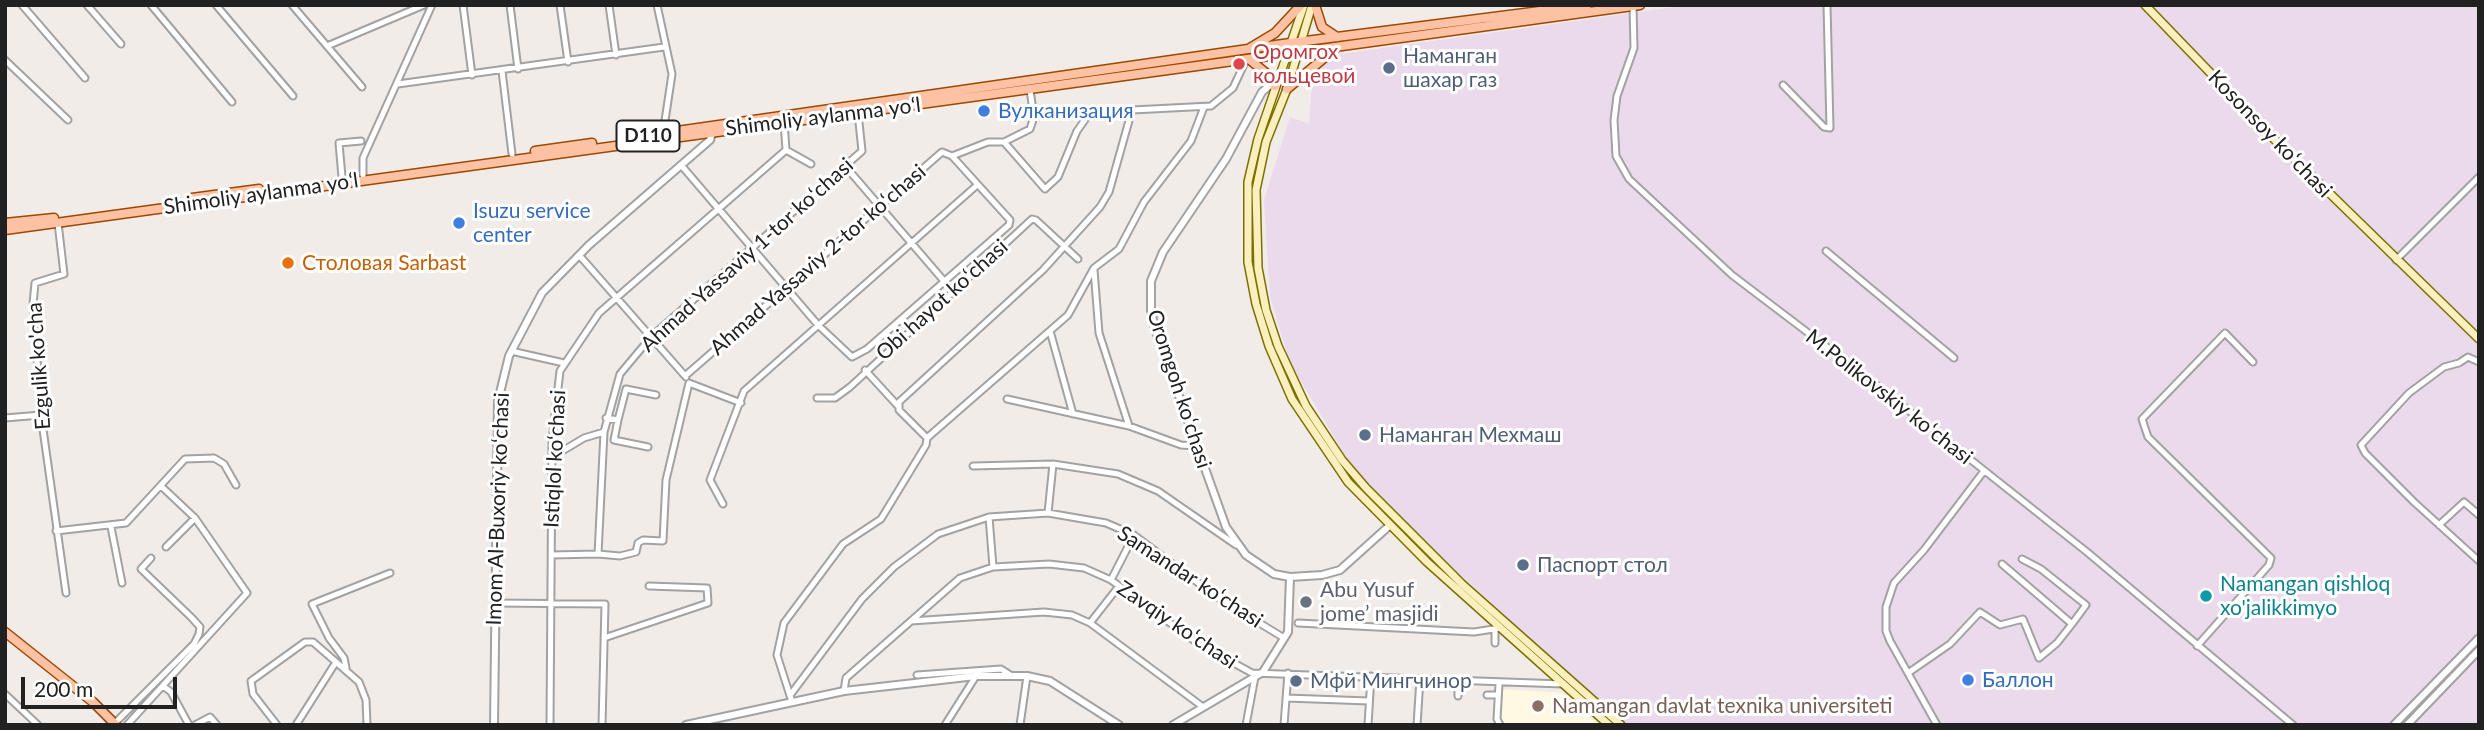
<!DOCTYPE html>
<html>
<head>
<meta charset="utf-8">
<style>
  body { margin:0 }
  #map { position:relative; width:2484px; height:730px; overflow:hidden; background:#f2ece8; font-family:Lato,sans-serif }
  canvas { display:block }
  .frame { position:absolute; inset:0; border:7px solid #212121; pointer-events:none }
  .scale { position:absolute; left:21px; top:677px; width:156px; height:32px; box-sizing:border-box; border:4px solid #212121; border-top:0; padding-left:9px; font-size:21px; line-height:24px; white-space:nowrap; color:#212121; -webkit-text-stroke:5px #fff; paint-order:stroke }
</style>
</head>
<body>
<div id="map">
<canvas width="2484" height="730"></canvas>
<div class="frame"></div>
<div class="scale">200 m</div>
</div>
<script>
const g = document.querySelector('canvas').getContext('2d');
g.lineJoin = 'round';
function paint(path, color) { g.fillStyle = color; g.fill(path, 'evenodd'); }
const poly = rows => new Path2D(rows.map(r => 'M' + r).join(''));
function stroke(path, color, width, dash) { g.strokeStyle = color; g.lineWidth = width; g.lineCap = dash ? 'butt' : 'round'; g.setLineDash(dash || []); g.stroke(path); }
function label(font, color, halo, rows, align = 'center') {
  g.font = font + ' Lato,sans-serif'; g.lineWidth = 6; g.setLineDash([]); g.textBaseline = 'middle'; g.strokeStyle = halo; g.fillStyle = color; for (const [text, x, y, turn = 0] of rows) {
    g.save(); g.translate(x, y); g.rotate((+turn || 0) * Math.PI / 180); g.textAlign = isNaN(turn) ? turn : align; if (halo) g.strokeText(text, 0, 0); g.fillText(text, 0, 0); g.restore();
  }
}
paint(poly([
  [1689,5,2479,5,2479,725,1625,725,1451,566,1355,472,1290,363,1270,296,1264,200,1290,117,1309,124,1313,70,1340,54]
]), '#eadaeb');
paint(poly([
  [1499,689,1563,693,1598,725,1505,725,1498,718]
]), '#fff9e4');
const minor = poly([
  [22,5,85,78],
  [87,5,121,44],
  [151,5,232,102],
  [216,5,293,96],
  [292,5,362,87],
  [463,5,472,75],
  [510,5,518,69],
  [560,5,568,62],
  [609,5,616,55],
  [657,5,672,74,663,134],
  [1633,5,1634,48,1617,96,1614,120,1616,156,1629,179,1732,275,1869,379,2087,552,2293,725],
  [327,46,424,5],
  [5,60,68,120],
  [502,71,512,154],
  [398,84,664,47],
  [1783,85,1824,127,1830,128,1827,5],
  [1004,142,1045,189,1058,177,1077,131,1087,117,1132,110,1211,106,1233,88,1246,60],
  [786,150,811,164],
  [681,165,818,325,852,357,867,349,1009,225,1010,220,952,156,988,142,1004,142,1030,129,1034,117,1030,90],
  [846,167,944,281],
  [363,175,363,158,432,5],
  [342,177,339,143,361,141],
  [58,223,64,274,35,283,33,304,41,415,66,593],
  [1826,251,1954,358],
  [579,255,686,377],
  [2396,260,2479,177],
  [1094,270,1099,333,1129,426],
  [1050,331,1073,414],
  [511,351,564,363],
  [2479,362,2468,357,2459,363,2444,367,2409,393,2361,445,2365,453,2414,502,2479,561],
  [865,370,898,406],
  [685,376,942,152,952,156],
  [817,398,835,398,850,387,1032,219,1036,220,1078,259],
  [1007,399,1129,426,1181,445,1196,446],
  [5,418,41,415],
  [606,418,618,420,626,389,656,395],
  [618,420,614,440,648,447],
  [927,438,1068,315,1094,268,1119,249,1144,202,1191,141,1204,107],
  [554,456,584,438,604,432],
  [973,466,1053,464,1118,474,1158,491,1236,545],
  [161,486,195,518],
  [723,504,710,480,744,391,976,186],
  [1048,513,1053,464],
  [989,517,993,567],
  [2439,525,2464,502,2479,515],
  [111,527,122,583],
  [56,531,126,523,185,459,214,458,224,464,236,485],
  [598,554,620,556,636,552,638,543,643,540,663,541,666,480,689,383,741,403],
  [551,555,598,554,604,432,620,374,651,337,862,151,858,113],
  [2022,559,2041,569,2086,605,2072,624],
  [1111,580,1134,535],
  [494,603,605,604,602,725],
  [911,621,1044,612,1072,615,1090,623,1203,707],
  [1090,623,1119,586],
  [1298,623,1474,632,1500,628],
  [604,638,708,603,707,588,649,586],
  [1495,643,1495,630],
  [2197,646,2269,565,2271,558,2148,437,2142,419,2225,333,2253,362],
  [346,668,344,658,329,638,312,604,390,573],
  [1908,673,1950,644,1980,612,2000,625,2023,619,2039,658,2057,643,2072,624,2002,564],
  [917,675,1001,669,1012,676],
  [1499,684,1497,719,1500,725],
  [163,686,171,692,189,725],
  [844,691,846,678,960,578,993,567,1049,564,1084,568,1111,580,1199,644,1252,673,1563,684],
  [5,694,38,725],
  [791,694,862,599,894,567,938,534,989,517,1048,513,1106,523,1134,535,1217,597,1284,638],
  [1487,695,1498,695],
  [1458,696,1458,681],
  [1286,698,1369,701],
  [792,702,777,655,784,623,843,544,881,519,926,445,927,438,899,410,899,402,1043,270,1100,207,1109,192,1132,110],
  [115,723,194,644,199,634,200,627,192,618,141,569,151,558],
  [127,725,247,593,195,518,166,547],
  [195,725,210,717,217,725],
  [277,725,253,694,251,681,305,642,313,642,359,682,366,700,367,725],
  [296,725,336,662],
  [550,725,552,441,560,371,599,313,786,150,784,122],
  [945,725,976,676],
  [1020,725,1027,676],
  [1246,725,1255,677],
  [1284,725,1288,673],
  [1368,725,1371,676],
  [1417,725,1420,679],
  [1937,725,1890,641,1886,631,1886,607,1894,583,1924,550,1984,471]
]);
const tertiary = poly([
  [1275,86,1270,85,1262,92,1226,159,1163,252,1151,281,1151,310,1155,329,1226,527,1246,555,1274,574,1290,577,1322,575,1340,570,1389,526],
  [494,725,498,401,509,356,542,293,589,245,710,140,713,130],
  [686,725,844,691,976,676,1027,676,1050,681,1119,725],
  [1173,725,1263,672,1288,632,1290,577],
  [2394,725,2479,638],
  [2407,725,2479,650]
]);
const secondary = poly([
  [1304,5,1258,139,1248,182,1248,262,1256,304,1269,346,1292,399,1348,482,1427,562,1609,725],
  [1312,5,1287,89,1266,142,1256,190,1258,268,1266,310,1278,346,1306,406,1342,460,1366,488,1462,584,1621,725],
  [2145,5,2276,141,2479,339]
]);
const primary = poly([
  [1315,5,1322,27,1337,37],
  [1250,48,1275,33,1301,5],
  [1250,60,1266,73,1275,86],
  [1287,89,1336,48],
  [677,131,1290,43,1587,5],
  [535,151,592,143],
  [192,198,259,189],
  [5,223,54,218],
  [5,230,1640,5],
  [5,632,93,702,116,725]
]);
stroke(minor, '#a2a2a2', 9);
stroke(tertiary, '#a2a2a2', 10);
stroke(secondary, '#7c6f05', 10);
stroke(primary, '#9f4800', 11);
stroke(minor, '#fff', 5);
stroke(tertiary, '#fff', 6);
stroke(secondary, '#faf0be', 7);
stroke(primary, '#fcc2a3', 8);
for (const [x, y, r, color] of [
  [1239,64,7,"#e0444e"],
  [1389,68,7,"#5c6f8a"],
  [984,111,7,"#3f7fe0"],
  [459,223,7,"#3f7fe0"],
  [288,263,7,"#e8710a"],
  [1365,435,7,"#5c6f8a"],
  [1523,565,7,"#5c6f8a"],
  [2206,596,7,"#0f9aa8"],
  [1306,602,7,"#6b7280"],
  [1968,680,7,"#3f7fe0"],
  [1296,681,7,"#5c6f8a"],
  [1538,706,7,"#8d6e63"]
]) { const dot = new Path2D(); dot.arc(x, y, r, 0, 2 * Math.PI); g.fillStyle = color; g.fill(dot); stroke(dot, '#fff', 2.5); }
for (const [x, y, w] of [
  [648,136,63]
]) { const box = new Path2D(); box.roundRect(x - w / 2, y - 15.5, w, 31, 5); g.fillStyle = '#fff'; g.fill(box); stroke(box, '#212121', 2); }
label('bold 19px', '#212121', null, [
  ["D110",648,136]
]);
label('21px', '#be3a42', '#fff', [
  ["Оромгох",1253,52],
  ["кольцевой",1253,76]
], 'left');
label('21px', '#4e5e75', '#fff', [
  ["Наманган",1403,56],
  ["шахар газ",1403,80],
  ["Наманган Мехмаш",1379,435],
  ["Паспорт стол",1537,565],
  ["Мфй Мингчинор",1310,681]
], 'left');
label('21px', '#366cbe', '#fff', [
  ["Вулканизация",998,111],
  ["Isuzu service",473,211],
  ["center",473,235],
  ["Баллон",1982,680]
], 'left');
label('21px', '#212121', '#fff', [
  ["Shimoliy aylanma yoʻl",823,117,-7],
  ["Kosonsoy koʻchasi",2270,134,46],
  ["Shimoliy aylanma yoʻl",261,194,-8],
  ["Ahmad Yassaviy 1-tor koʻchasi",747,255,-42],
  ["Ahmad Yassaviy 2-tor koʻchasi",818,260,-41],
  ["Obi hayot koʻchasi",942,300,-42],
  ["Ezgulik ko'cha",39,366,-94],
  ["Oromgoh koʻchasi",1179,389,72],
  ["M.Polikovskiy koʻchasi",1889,397,38],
  ["Istiqlol ko‘chasi",555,459,-87],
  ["Imom Al-Buxoriy koʻchasi",498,509,-88],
  ["Samandar ko‘chasi",1190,577,33],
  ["Zavqiy koʻchasi",1177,625,34]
]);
label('21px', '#c56008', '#fff', [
  ["Столовая Sarbast",302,263]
], 'left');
label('21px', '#0d838f', '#fff', [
  ["Namangan qishloq",2220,584],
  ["xo'jalikkimyo",2220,608]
], 'left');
label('21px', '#5b616d', '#fff', [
  ["Abu Yusuf",1320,590],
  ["jome’ masjidi",1320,614]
], 'left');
label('21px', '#785e54', '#fff', [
  ["Namangan davlat texnika universiteti",1552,706]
], 'left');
</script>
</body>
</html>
